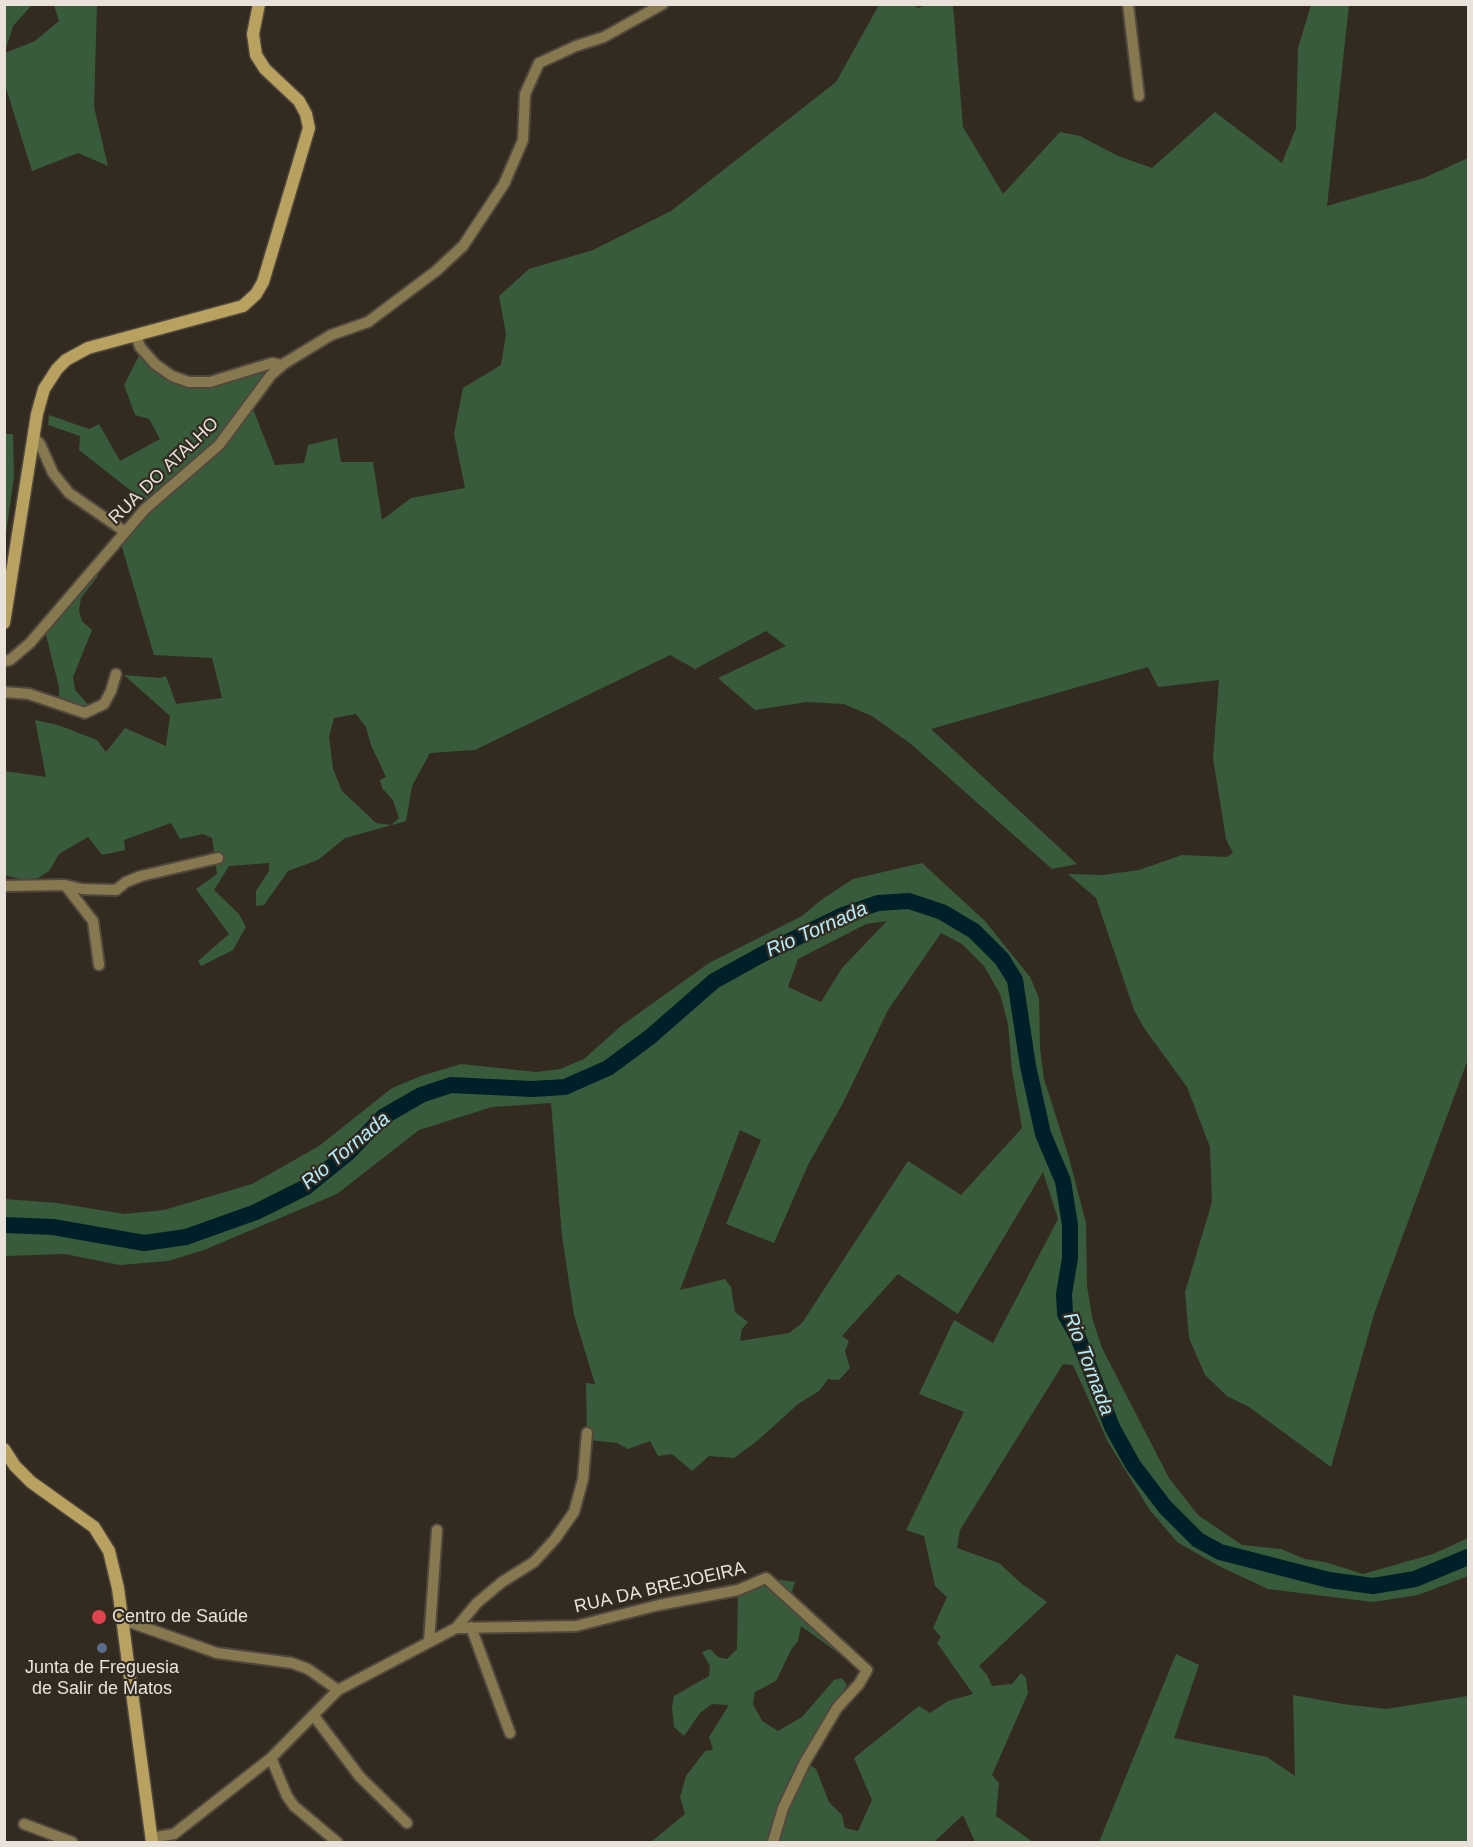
<!DOCTYPE html>
<html>
<head>
<meta charset="utf-8">
<style>
  body { margin:0 }
  #map { position:relative; width:1473px; height:1847px; overflow:hidden; background:#332b20; font-family:Arial,sans-serif }
  canvas { display:block }
  .frame { position:absolute; inset:0; border:6px solid #e8e2db; pointer-events:none }
</style>
</head>
<body>
<div id="map">
<canvas width="1473" height="1847"></canvas>
<div class="frame"></div>
</div>
<script>
const g = document.querySelector('canvas').getContext('2d');
g.lineJoin = 'round';
function paint(path, color) { g.fillStyle = color; g.fill(path, 'evenodd'); }
const poly = rows => new Path2D(rows.map(r => 'M' + r).join(''));
function stroke(path, color, width, dash) { g.strokeStyle = color; g.lineWidth = width; g.lineCap = dash ? 'butt' : 'round'; g.setLineDash(dash || []); g.stroke(path); }
function label(font, color, halo, rows, align = 'center') {
  g.font = font + ' Arial,sans-serif'; g.lineWidth = 4.5; g.setLineDash([]); g.textBaseline = 'middle'; g.strokeStyle = halo; g.fillStyle = color; for (const [text, x, y, turn = 0] of rows) {
    g.save(); g.translate(x, y); g.rotate((+turn || 0) * Math.PI / 180); g.textAlign = isNaN(turn) ? turn : align; if (halo) g.strokeText(text, 0, 0); g.fillText(text, 0, 0); g.restore();
  }
}
paint(poly([
  [5,4,32,5,13,26,5,52],
  [54,5,97,5,94,107,108,166,78,153,32,171,5,85,5,53,35,41,59,21],
  [879,5,914,5,918,8,928,5,953,5,963,127,1003,194,1060,132,1080,136,1118,156,1152,168,1215,112,1282,163,1296,128,1298,48,1311,5,1349,5,1327,206,1424,178,1468,158,1468,1059,1375,1311,1331,1467,1249,1407,1227,1396,1205,1375,1189,1338,1185,1292,1212,1202,1210,1147,1187,1087,1144,1028,1134,1010,1096,898,1068,874,1103,875,1139,870,1182,855,1227,857,1233,853,1226,839,1213,758,1219,680,1158,687,1148,667,931,729,1077,864,1052,869,911,744,872,716,844,704,807,702,755,710,718,678,786,646,766,631,695,669,670,655,475,750,430,753,412,786,406,821,345,838,318,860,288,871,264,905,256,906,256,891,269,871,269,863,229,866,214,890,239,914,246,927,233,950,201,966,198,961,229,934,196,889,217,874,212,838,203,834,180,839,171,823,124,840,125,850,102,855,88,837,59,854,49,871,38,878,25,880,4,875,4,771,46,777,35,720,58,725,97,740,106,752,125,728,166,746,170,716,124,675,160,678,166,676,176,704,222,698,212,658,154,655,119,537,149,505,79,450,80,436,48,425,49,415,89,429,99,424,120,461,160,439,149,419,135,415,124,385,142,350,189,382,282,365,251,404,275,465,304,463,308,445,337,438,341,462,373,462,382,520,411,498,465,488,454,434,463,388,501,365,506,334,499,296,529,269,593,250,671,211,836,82],
  [356,714,366,727,371,745,386,777,380,780,382,788,393,800,399,818,391,825,376,823,342,791,333,769,329,737,334,718],
  [5,434,13,434,14,476,5,541],
  [94,566,98,576,81,598,79,611,82,621,92,630,73,677,75,690,93,710,59,704,59,687,44,627],
  [922,863,985,921,1030,977,1039,998,1040,1048,1044,1079,1068,1154,1086,1223,1087,1286,1092,1317,1102,1348,1169,1478,1198,1515,1242,1545,1281,1549,1305,1559,1325,1562,1363,1574,1433,1554,1468,1538,1468,1576,1418,1595,1373,1602,1268,1589,1219,1566,1177,1542,1149,1509,1108,1442,1073,1365,1063,1364,960,1530,957,1548,999,1563,1022,1584,1047,1602,979,1666,987,1675,992,1686,1012,1684,1021,1673,1026,1678,1028,1693,992,1775,999,1783,996,1816,1033,1842,975,1842,963,1815,934,1842,651,1842,685,1814,680,1797,686,1776,705,1751,713,1750,709,1737,729,1705,712,1704,700,1713,684,1736,674,1727,672,1708,674,1696,709,1676,710,1666,702,1652,710,1649,718,1657,727,1659,737,1649,738,1590,766,1578,795,1582,788,1604,854,1650,849,1661,801,1626,798,1641,791,1650,776,1681,755,1692,753,1704,762,1721,778,1731,802,1717,834,1680,842,1678,847,1685,802,1760,816,1769,829,1802,842,1815,845,1828,858,1831,872,1800,854,1758,919,1706,930,1713,948,1701,973,1694,937,1643,941,1637,933,1628,947,1597,935,1586,924,1536,906,1530,964,1412,919,1394,954,1320,993,1343,1058,1219,1043,1172,958,1314,898,1274,842,1336,849,1341,845,1351,850,1368,839,1380,828,1379,819,1391,798,1404,757,1441,734,1458,709,1456,692,1471,672,1454,658,1456,650,1441,628,1449,617,1443,587,1440,586,1383,595,1384,574,1315,562,1236,551,1103,492,1107,419,1130,337,1194,204,1250,168,1261,120,1265,65,1254,5,1256,5,1199,57,1203,124,1214,164,1210,252,1184,319,1146,392,1088,421,1076,461,1064,536,1072,560,1069,584,1059,621,1026,709,963,802,916,821,900,853,879],
  [887,921,842,968,821,1002,788,987,798,959,866,924],
  [941,933,962,944,984,966,1000,994,1008,1024,1012,1070,1022,1128,961,1195,908,1161,802,1323,789,1333,740,1341,742,1329,748,1322,735,1312,731,1287,725,1279,680,1290,740,1130,761,1140,726,1224,774,1243,808,1165,843,1103,888,1010],
  [1176,1654,1199,1665,1174,1738,1267,1757,1295,1776,1293,1695,1343,1704,1386,1709,1468,1696,1468,1842,1099,1842]
]), '#385c3b');
stroke(poly([
  [4,1225,53,1227,144,1243,186,1237,256,1212,306,1187,348,1153,383,1117,421,1095,451,1085,532,1089,565,1087,608,1068,650,1037,714,981,761,955,843,915,878,903,909,901,942,912,974,931,1002,959,1015,980,1028,1066,1043,1134,1063,1181,1070,1225,1070,1258,1064,1294,1065,1314,1078,1337,1112,1427,1133,1465,1165,1507,1198,1540,1220,1552,1329,1580,1373,1586,1415,1579,1468,1557]
]), '#002029', 16);
const street = poly([
  [1128,4,1139,96],
  [136,335,140,347,155,364,172,376,189,382,210,382,272,363,282,365],
  [33,437,40,444,53,473,69,493,124,531],
  [4,661,10,660,30,643,145,509,219,445,271,375,285,363,331,335,368,322,436,271,463,246,504,184,523,140,525,94,539,63,576,46,604,37,663,4],
  [4,692,29,694,85,713,104,704,111,691,116,674],
  [65,885,93,921,99,965],
  [4,886,65,885,82,889,116,890,126,882,141,876,218,858],
  [123,1623,132,1623,217,1653,292,1663,308,1669,338,1690],
  [471,1627,510,1733],
  [456,1628,477,1603,502,1582,534,1562,555,1539,574,1512,583,1479,587,1433],
  [429,1642,437,1530],
  [314,1716,360,1777,407,1823],
  [271,1758,287,1796,294,1806,337,1842],
  [24,1824,72,1842],
  [151,1838,174,1834,271,1758,338,1690,456,1628,576,1626,659,1605,738,1590,766,1578,867,1670,859,1684,837,1708,805,1762,783,1808,773,1842]
]);
const secondary = poly([
  [4,623,37,414,44,389,57,369,66,360,88,348,243,306,256,294,263,282,309,128,306,114,299,101,265,69,256,55,253,34,259,4],
  [4,1449,15,1466,31,1482,94,1527,109,1551,118,1588,152,1842]
]);
stroke(street, '#50483e', 14);
stroke(secondary, '#50483e', 15);
stroke(street, '#86784f', 10);
stroke(secondary, '#b9a260', 12);
for (const [x, y, r, color] of [
  [99,1617,8,"#e0444e"],
  [102,1648,6,"#5c6f8a"]
]) { const dot = new Path2D(); dot.arc(x, y, r, 0, 2 * Math.PI); g.fillStyle = color; g.fill(dot); stroke(dot, '#332b20', 2); }
label('18px', '#e8e2db', '#332b20', [
  ["RUA DO ATALHO",164,471,-44],
  ["RUA DA BREJOEIRA",660,1588,-13]
]);
label('18px', '#e8e2db', '#332b20', [
  ["Centro de Saúde",112,1617],
  ["Junta de Freguesia",102,1668,"center"],
  ["de Salir de Matos",102,1689,"center"]
], 'left');
label('italic 20px', '#b4edfd', '#332b20', [
  ["Rio Tornada",817,930,-24],
  ["Rio Tornada",346,1151,-40],
  ["Rio Tornada",1088,1364,69]
]);
</script>
</body>
</html>
